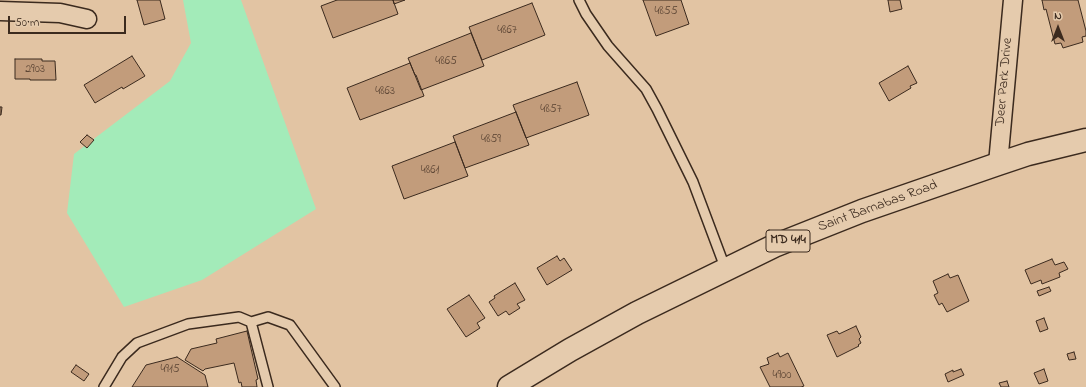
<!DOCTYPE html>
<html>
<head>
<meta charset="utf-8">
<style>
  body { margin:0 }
  #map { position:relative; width:1086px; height:387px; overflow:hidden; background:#e2c4a3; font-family:"Indie Flower",sans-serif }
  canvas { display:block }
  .north { position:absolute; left:1038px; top:8px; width:40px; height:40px; -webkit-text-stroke:3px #e5cbad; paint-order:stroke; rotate:0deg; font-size:11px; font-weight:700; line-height:16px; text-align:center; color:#3b2a1e }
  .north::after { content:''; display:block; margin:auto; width:14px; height:18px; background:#3b2a1e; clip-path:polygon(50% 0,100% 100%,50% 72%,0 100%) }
  .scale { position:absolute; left:8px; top:16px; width:118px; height:18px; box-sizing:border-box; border:2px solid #3b2a1e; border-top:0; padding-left:5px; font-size:12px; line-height:14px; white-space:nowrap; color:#3b2a1e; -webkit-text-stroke:3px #e5cbad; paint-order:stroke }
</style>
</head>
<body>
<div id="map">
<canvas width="1086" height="387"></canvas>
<div class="north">N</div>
<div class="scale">50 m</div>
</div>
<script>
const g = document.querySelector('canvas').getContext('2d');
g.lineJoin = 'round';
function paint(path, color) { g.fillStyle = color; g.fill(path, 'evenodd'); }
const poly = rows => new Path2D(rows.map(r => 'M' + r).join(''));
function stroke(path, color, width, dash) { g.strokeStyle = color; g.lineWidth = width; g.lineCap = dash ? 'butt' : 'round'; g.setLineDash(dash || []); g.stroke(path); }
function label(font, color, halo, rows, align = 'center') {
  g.font = font + ' "Indie Flower",sans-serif'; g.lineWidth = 3; g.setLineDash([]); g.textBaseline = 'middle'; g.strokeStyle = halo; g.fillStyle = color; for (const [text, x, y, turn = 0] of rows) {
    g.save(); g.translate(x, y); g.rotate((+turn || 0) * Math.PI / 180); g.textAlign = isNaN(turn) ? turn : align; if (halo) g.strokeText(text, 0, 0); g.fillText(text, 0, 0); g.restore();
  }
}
paint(poly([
  [183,0,241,0,316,209,202,280,124,307,67,213,74,154,170,81,191,43]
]), '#a3ebb9');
const building = poly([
  [137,0,160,0,165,19,144,25,137,0],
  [337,0,393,0,398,14,333,38,321,6,337,0],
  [393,0,405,0,394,4,393,0],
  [643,0,681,0,689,24,656,36,643,0],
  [888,0,900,0,902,9,890,12,888,0],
  [1042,0,1078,0,1086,31,1086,36,1082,37,1083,42,1063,48,1061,43,1055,44,1046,9,1044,10,1042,0],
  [532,3,545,35,482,60,469,27,532,3],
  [471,33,484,66,421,90,408,58,471,33],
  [132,56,145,76,123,89,122,87,95,103,84,85,132,56],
  [15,59,42,59,42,61,55,61,56,80,30,80,30,79,15,79,15,59],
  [410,63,415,75,416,75,424,96,360,120,347,88,410,63],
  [908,66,917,83,910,86,911,88,889,101,879,83,908,66],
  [577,82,589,115,526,138,513,105,577,82],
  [0,107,2,107,1,115,0,115,0,107],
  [516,112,529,145,465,168,453,136,516,112],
  [87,135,94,140,87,148,80,142,87,135],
  [455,142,468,176,404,199,392,166,455,142],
  [557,256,560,261,564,258,572,270,547,285,537,268,557,256],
  [1052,259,1055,265,1064,262,1068,269,1059,273,1060,277,1042,284,1041,280,1031,284,1025,270,1052,259],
  [948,274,950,278,958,275,969,301,947,312,942,303,939,305,934,295,938,293,933,281,948,274],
  [515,283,525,300,517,304,520,308,509,315,506,311,498,316,489,302,495,298,494,296,515,283],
  [1049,287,1051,291,1039,296,1037,291,1049,287],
  [469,295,485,318,477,323,480,328,466,337,447,309,469,295],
  [1044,318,1048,329,1040,332,1036,321,1044,318],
  [856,326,861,337,859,339,861,343,858,345,859,346,837,357,827,335,837,331,839,334,856,326],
  [247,331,258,379,256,380,257,387,242,387,241,382,239,383,234,363,205,369,203,371,185,360,191,349,217,343,216,339,247,331],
  [1074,352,1076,359,1069,360,1067,354,1074,352],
  [778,353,780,357,788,353,804,386,801,387,770,387,760,367,769,364,767,358,778,353],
  [177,357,205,375,208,387,132,387,146,365,177,357],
  [76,365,89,374,84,381,71,372,76,365],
  [961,369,964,375,948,382,945,374,953,370,953,372,961,369],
  [1044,369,1048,381,1039,384,1034,373,1044,369],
  [1007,381,1009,387,1001,387,999,383,1007,381]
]);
paint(building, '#c29c7b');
stroke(building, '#3b2a1e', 1);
const service = poly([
  [579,0,586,14,608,46,646,89,657,109,693,182,726,270],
  [251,322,268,317,290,325,335,387],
  [104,387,122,357,137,343,188,324,239,317,251,322,268,387]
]);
const minor = poly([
  [0,11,60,13,87,19],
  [998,164,1013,0]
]);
const primary = poly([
  [509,387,570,350,637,313,774,246,862,211,998,164,1028,154,1086,140]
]);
stroke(service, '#3b2a1e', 12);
stroke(minor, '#3b2a1e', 21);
stroke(primary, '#3b2a1e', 25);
stroke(service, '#e5cbad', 9);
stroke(minor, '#e5cbad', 18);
stroke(primary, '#e5cbad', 22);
label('12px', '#5d4635', null, [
  ["4855",666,12],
  ["4867",507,31],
  ["4865",446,62],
  ["2903",35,70],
  ["4863",385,92],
  ["4857",551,110],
  ["4859",491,140],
  ["4861",430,171],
  ["4915",170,370],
  ["4900",782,376]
]);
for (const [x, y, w] of [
  [788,241,44]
]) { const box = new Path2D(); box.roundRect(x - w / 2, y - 11, w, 22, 3); g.fillStyle = '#e5cbad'; g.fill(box); stroke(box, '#3b2a1e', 1); }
label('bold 13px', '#3b2a1e', null, [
  ["MD 414",788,241]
]);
label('14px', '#3b2a1e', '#e5cbad', [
  ["Deer Park Drive",1005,82,-85],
  ["Saint Barnabas Road",878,207,-20]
]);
</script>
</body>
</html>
